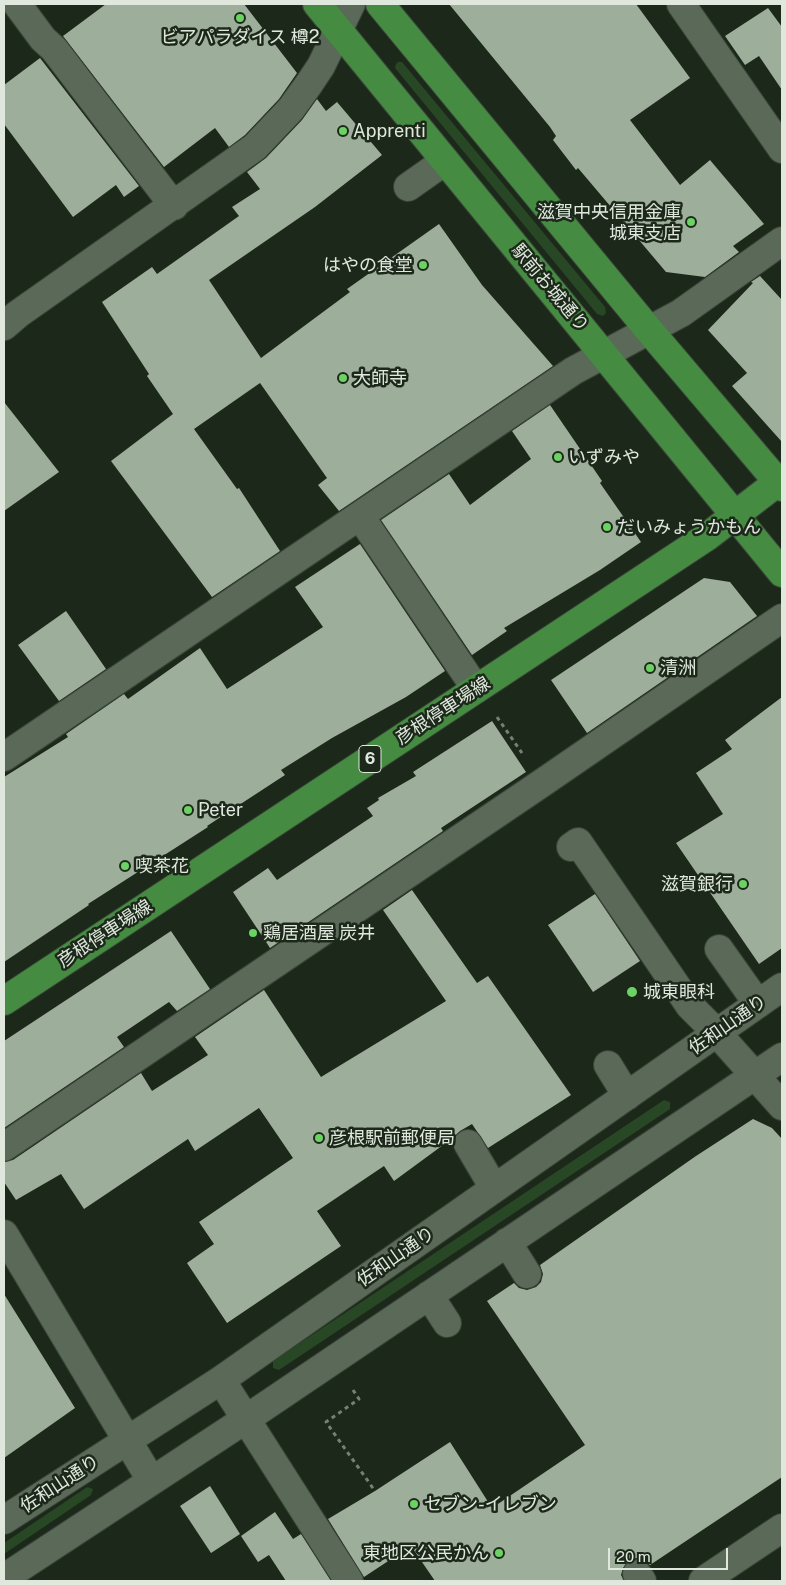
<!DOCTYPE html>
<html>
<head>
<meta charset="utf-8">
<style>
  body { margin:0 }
  #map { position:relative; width:786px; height:1585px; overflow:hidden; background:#1c291a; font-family:"Public Sans",sans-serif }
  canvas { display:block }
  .frame { position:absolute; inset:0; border:5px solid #e0e8de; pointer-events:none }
  .scale { position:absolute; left:608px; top:1548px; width:120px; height:22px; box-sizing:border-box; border:2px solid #e0e8de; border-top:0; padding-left:6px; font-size:15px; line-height:18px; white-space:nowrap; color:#e0e8de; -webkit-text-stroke:4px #1c291a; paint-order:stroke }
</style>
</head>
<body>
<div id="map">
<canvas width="786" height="1585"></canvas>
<div class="frame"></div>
<div class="scale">20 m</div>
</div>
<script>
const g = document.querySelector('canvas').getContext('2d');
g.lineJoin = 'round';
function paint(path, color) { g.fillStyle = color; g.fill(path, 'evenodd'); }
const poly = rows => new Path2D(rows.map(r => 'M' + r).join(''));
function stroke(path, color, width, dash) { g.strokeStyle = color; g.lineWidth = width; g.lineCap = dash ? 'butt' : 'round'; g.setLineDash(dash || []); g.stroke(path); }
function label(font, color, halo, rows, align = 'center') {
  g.font = font + ' "Public Sans","Noto Sans JP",sans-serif'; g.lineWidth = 5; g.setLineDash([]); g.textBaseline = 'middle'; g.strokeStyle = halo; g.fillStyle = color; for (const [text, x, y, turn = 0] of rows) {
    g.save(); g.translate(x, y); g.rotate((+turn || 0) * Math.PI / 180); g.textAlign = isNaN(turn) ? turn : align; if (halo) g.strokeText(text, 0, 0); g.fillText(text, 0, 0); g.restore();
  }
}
paint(poly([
  [398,62,402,62,605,307,606,313,603,316,597,314,395,68,396,64],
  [664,1100,670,1102,670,1109,279,1370,273,1368,273,1361],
  [87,1487,93,1489,91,1495,4,1554,4,1543]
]), '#284725');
paint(poly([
  [106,4,244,4,297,73,279,99,245,135,229,147,215,128,164,167,63,36],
  [449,4,636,4,690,78,630,120,680,185,710,160,764,224,733,246,739,252,705,277,666,272,578,168,576,170,553,140,556,136,550,127],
  [768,8,782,27,782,90,759,56,745,65,725,36],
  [40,58,139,186,124,197,116,185,73,217,4,124,4,85],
  [317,99,326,111,337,102,382,155,315,207,209,280,261,358,350,292,347,289,439,224,482,285,553,366,339,511,318,485,327,478,260,383,194,429,237,489,239,488,280,551,212,597,111,461,173,414,147,376,149,374,102,302,152,267,157,274,239,216,232,207,260,189,247,172,266,158,302,120],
  [760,276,782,300,782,442,732,386,747,373,708,330,753,283,751,282],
  [4,402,59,472,4,511],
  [550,405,602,481,600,483,641,542,600,570,504,628,507,631,472,655,381,520,449,474,470,505,531,459,512,431],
  [360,544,445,671,406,697,332,738,281,770,285,775,207,826,208,827,88,904,89,905,4,962,4,777,68,737,66,734,124,694,128,699,200,648,227,689,323,627,295,587],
  [704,578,730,582,757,616,587,733,551,680],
  [66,611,106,669,59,701,18,645],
  [782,697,782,948,759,964,676,843,723,814,696,773,732,749,725,740],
  [492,721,526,772,441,828,443,831,270,948,233,892,268,868,277,880,373,816,367,808,379,800,378,798,416,776,413,772],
  [412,890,477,983,488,976,571,1095,488,1148,472,1124,460,1131,454,1137,394,1181,384,1166,317,1211,341,1246,227,1323,187,1263,214,1244,199,1222,293,1158,259,1108,195,1151,188,1139,84,1209,61,1174,16,1200,4,1182,4,1162,13,1160,141,1073,152,1091,208,1055,195,1037,264,990,321,1077,446,1001,383,910],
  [595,894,640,961,593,992,548,925],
  [171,931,210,989,177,1011,169,1002,117,1037,124,1047,4,1128,4,1041],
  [753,1119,772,1128,782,1139,782,1477,650,1565,643,1560,636,1558,628,1561,623,1568,621,1575,624,1581,435,1581,411,1546,364,1577,328,1519,375,1491,450,1442,492,1508,585,1445,487,1301,514,1283,519,1288,527,1290,536,1287,541,1282,543,1274,540,1265,696,1156],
  [4,1294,75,1408,4,1458],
  [210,1486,240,1534,211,1553,180,1506],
  [275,1512,293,1539,301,1534,331,1581,286,1581,269,1555,258,1562,241,1536]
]), '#9dae9b');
const minor = poly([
  [17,4,43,39,54,49,174,206],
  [681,4,782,149],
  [408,187,445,161],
  [4,326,18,314,255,147,291,109,309,84,321,66,351,4],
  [360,516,476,689],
  [4,757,573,371,681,313,782,241],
  [571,847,578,842,690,1006,717,1033,782,1106],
  [719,949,758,1004],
  [608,1065,627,1096],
  [468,1144,494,1188],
  [4,1147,542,783,782,618],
  [4,1234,151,1480],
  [507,1242,527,1274],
  [429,1295,447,1323],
  [221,1380,349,1581],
  [4,1520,221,1380,782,987],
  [637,1574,642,1581],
  [4,1578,246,1419,782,1057],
  [703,1581,782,1528]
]);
const major = poly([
  [317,4,782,573],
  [380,4,648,329,782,487],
  [4,1001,708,536,778,482]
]);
stroke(minor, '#3a4539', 30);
stroke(major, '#3a4539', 30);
stroke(poly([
  [497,717,522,753],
  [353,1390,359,1399,326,1422,375,1491]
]), '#768174', 3, [4, 4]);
stroke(minor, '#5a6958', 28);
stroke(major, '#468b42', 28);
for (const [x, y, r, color] of [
  [240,18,5,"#6bd363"],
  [343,131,5,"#6bd363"],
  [691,222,5,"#6bd363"],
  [423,265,5,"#6bd363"],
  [343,378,5,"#6bd363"],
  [558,457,5,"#6bd363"],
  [607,527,5,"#6bd363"],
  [650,668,5,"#6bd363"],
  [188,810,5,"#6bd363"],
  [125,866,5,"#6bd363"],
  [743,884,5,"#6bd363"],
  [253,933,5,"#6bd363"],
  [632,992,6,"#6bd363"],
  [319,1138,5,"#6bd363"],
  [414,1504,5,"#6bd363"],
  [499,1553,5,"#6bd363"]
]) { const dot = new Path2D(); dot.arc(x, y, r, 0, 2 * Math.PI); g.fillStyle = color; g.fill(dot); stroke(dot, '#1c291a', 2); }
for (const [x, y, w] of [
  [370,759,22]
]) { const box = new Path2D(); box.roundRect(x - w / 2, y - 13.5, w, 27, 4); g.fillStyle = '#1c291a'; g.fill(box); stroke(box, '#e0e8de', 1); }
label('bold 16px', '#e0e8de', null, [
  ["6",370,759]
]);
label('18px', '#e0e8de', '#1c291a', [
  ["ビアパラダイス 樽2",240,37,"center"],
  ["Apprenti",353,131],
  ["滋賀中央信用金庫",681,212,"right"],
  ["城東支店",681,233,"right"],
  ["はやの食堂",413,265,"right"],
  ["大師寺",353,378],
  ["いずみや",568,457],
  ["だいみょうかもん",617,527],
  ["清洲",660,668],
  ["Peter",198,810],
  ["喫茶花",135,866],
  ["滋賀銀行",733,884,"right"],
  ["鶏居酒屋 炭井",263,933],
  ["城東眼科",643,992],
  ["彦根駅前郵便局",329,1138],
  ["セブン-イレブン",424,1504],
  ["東地区公民かん",489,1553,"right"]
], 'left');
label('18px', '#e0e8de', '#1c291a', [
  ["駅前お城通り",550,288,50],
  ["彦根停車場線",443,711,-33],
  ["彦根停車場線",105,934,-33],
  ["佐和山通り",728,1025,-35],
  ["佐和山通り",396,1257,-35],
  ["佐和山通り",60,1484,-33]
]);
</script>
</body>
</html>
